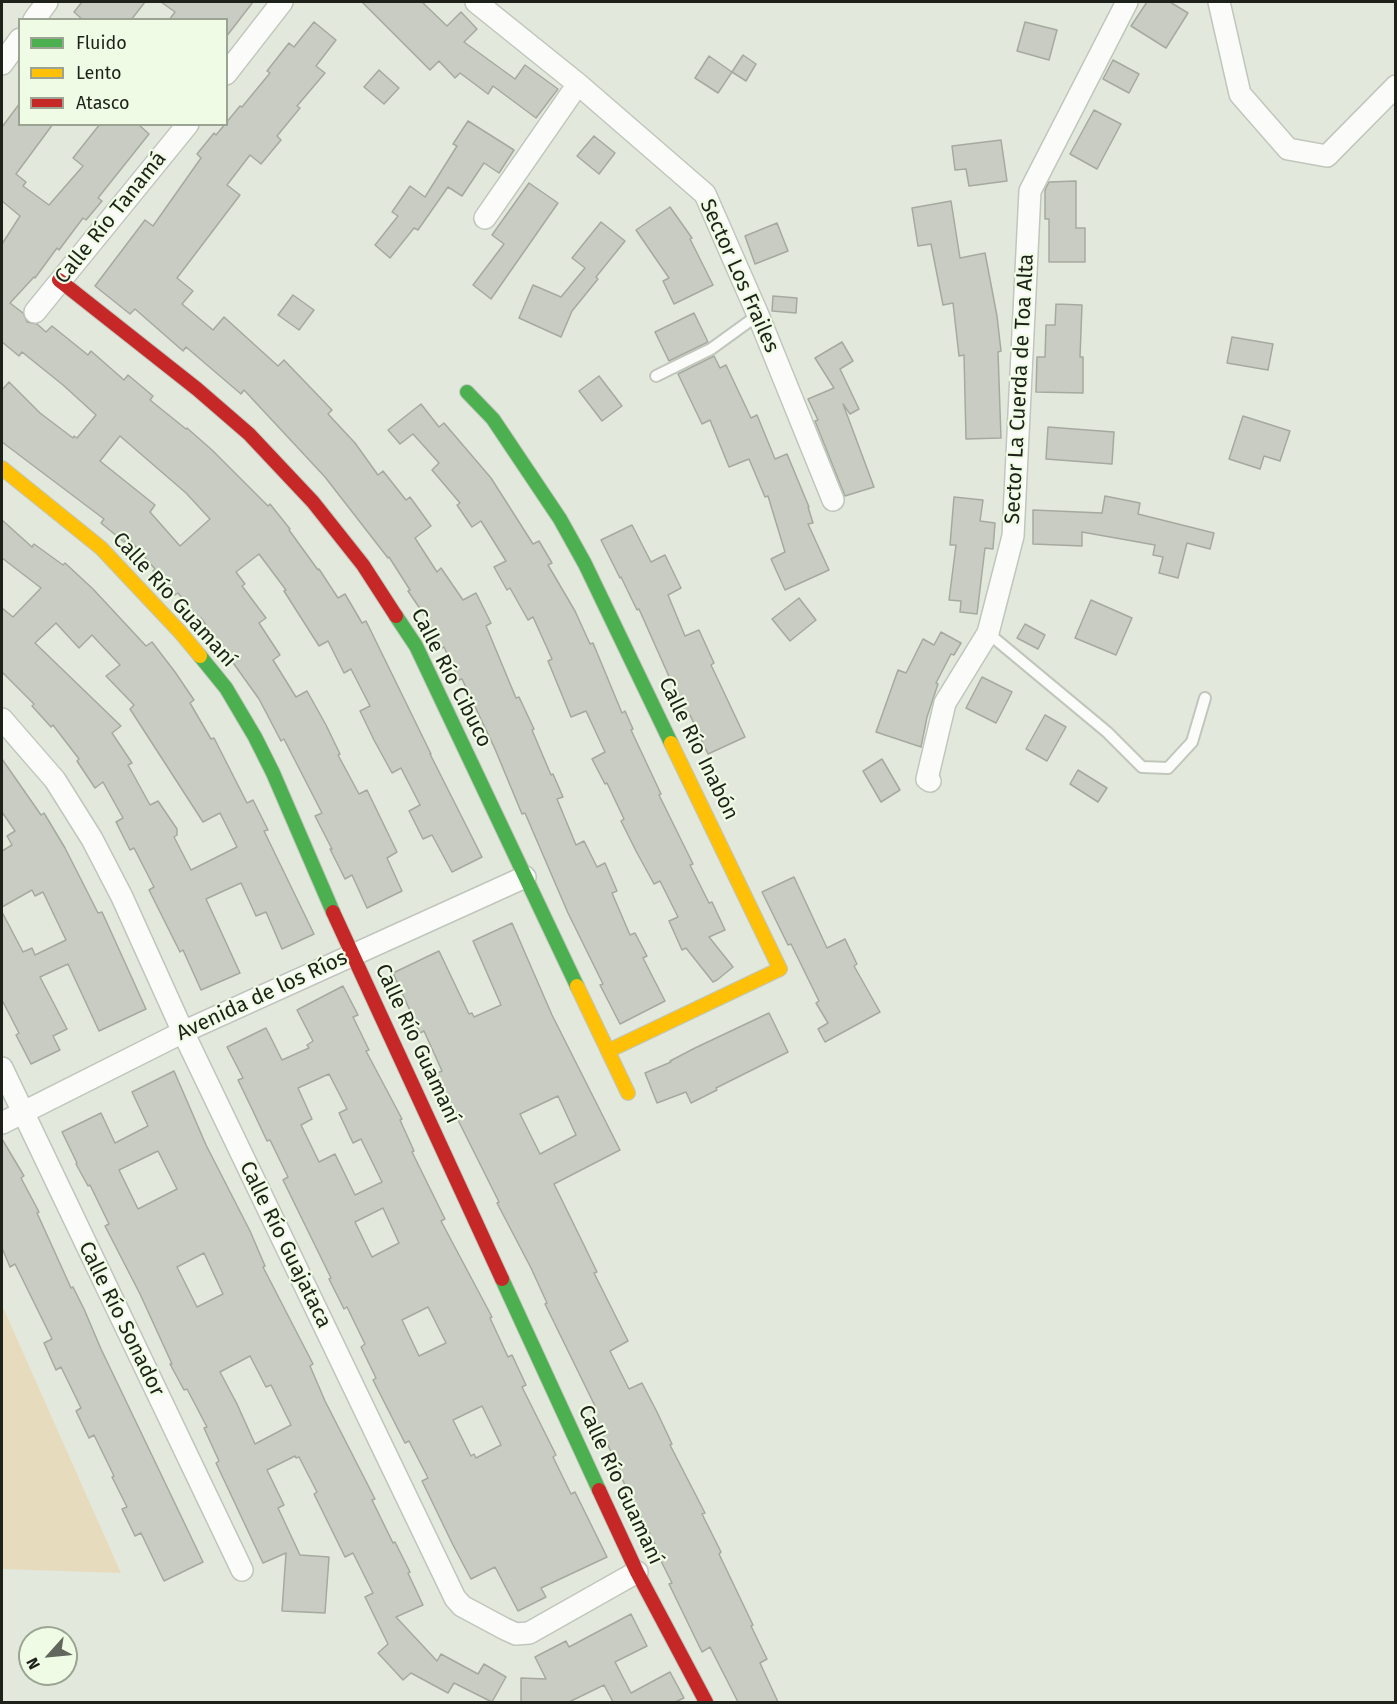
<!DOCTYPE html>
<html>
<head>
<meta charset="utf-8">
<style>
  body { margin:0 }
  #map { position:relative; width:1397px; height:1704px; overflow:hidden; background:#e2e9dc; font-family:"Fira Sans",sans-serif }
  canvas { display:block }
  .frame { position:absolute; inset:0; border:3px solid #1d2119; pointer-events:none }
  .legend { position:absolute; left:18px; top:18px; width:210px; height:108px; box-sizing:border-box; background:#effbe4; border:2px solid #9ba493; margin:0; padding:8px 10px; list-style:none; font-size:18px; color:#1d2119 }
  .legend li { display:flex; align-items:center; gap:12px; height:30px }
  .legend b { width:30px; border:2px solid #9ba493 }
  .north { position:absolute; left:18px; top:1626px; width:60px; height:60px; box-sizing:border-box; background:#effbe4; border:2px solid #9ba493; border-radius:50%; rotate:243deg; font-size:16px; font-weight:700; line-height:24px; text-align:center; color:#1d2119 }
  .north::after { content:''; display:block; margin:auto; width:21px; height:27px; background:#62675d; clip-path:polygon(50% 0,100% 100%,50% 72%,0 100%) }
</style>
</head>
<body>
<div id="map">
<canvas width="1397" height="1704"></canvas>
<div class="frame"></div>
<ul class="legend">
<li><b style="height:8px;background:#4caf50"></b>Fluido</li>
<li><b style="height:8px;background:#ffc107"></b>Lento</li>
<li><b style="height:8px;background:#c62828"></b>Atasco</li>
</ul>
<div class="north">N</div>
</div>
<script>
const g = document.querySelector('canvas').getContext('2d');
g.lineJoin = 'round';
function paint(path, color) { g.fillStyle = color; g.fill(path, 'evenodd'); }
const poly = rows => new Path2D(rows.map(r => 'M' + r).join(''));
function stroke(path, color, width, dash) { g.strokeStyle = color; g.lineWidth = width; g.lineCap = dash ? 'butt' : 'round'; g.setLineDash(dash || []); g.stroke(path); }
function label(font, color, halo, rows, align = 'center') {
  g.font = font + ' "Fira Sans",sans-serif'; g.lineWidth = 4.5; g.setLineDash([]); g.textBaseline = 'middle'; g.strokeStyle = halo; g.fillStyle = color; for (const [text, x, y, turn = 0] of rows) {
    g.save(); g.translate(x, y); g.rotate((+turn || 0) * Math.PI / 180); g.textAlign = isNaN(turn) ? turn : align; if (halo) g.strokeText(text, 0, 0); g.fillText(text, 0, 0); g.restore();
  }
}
paint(poly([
  [2,1305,121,1573,2,1569]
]), '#e7dbbe');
const building = poly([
  [82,2,145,2,131,20,83,20,74,12,82,2],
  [161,2,253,2,226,37,226,20,169,20,175,12,161,2],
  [362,2,422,2,447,26,461,12,477,29,464,42,515,79,525,65,558,89,536,118,493,86,488,94,460,73,455,78,439,61,430,70,362,2],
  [1147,2,1170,2,1188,13,1166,48,1131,26,1147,2],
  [314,22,336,40,316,66,325,73,297,106,300,108,277,136,281,140,261,164,250,155,227,185,240,195,177,278,193,291,182,304,213,330,224,317,278,366,284,360,332,410,328,414,355,443,378,475,383,471,406,500,410,497,431,526,415,538,437,572,441,568,463,600,476,593,491,623,486,626,516,698,519,697,534,729,532,730,551,775,553,774,563,797,557,799,576,845,584,841,597,867,605,863,617,891,612,893,630,935,635,933,647,956,643,958,665,1001,620,1024,600,985,603,984,568,913,525,813,522,814,495,749,462,679,459,680,444,647,442,648,427,619,408,591,410,590,389,557,388,558,325,477,244,390,241,394,186,347,183,351,135,309,130,314,95,286,145,220,153,226,201,158,197,154,214,133,216,135,240,106,242,107,270,73,267,71,289,43,294,47,314,22],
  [1025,22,1057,30,1049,60,1017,51,1025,22],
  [743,55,756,64,746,81,732,72,743,55],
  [709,56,732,72,718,93,695,78,709,56],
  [1113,60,1139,74,1129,93,1103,79,1113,60],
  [379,70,399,88,384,104,364,87,379,70],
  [20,103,20,124,53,124,16,174,26,182,23,186,49,205,83,166,73,158,100,124,138,124,149,134,98,198,102,201,86,220,83,218,59,250,57,248,35,278,34,277,10,303,23,313,27,322,37,324,46,332,52,326,88,355,91,351,124,380,128,375,153,396,150,400,186,429,187,428,212,450,268,506,270,504,290,529,289,530,318,570,319,569,338,598,345,594,362,623,366,621,431,754,430,754,482,857,452,872,432,835,423,839,409,811,420,805,401,768,392,773,374,740,360,711,370,706,351,669,344,673,328,641,319,646,284,591,286,590,259,554,236,572,245,584,242,586,266,618,259,623,280,655,273,660,296,697,307,691,326,725,340,754,338,755,359,794,367,790,397,852,387,858,402,891,367,908,352,875,345,879,330,849,332,849,315,816,322,813,284,739,281,741,259,699,201,618,199,619,178,593,175,595,153,571,155,569,128,538,124,542,101,523,104,519,2,442,2,390,9,382,40,413,73,438,74,436,77,438,96,415,63,385,22,352,19,356,2,342,2,244,20,216,2,201,2,127,20,103],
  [120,436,186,493,210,519,180,546,150,512,155,505,100,461,120,436],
  [1094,110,1121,124,1097,169,1070,154,1094,110],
  [468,121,514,150,499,173,484,163,462,196,448,187,418,230,414,228,390,258,375,245,398,216,392,212,410,186,425,197,457,146,453,144,468,121],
  [594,136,615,153,599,174,577,156,594,136],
  [1001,140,1007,181,969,186,966,169,955,170,952,146,1001,140],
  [1076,181,1076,228,1085,228,1085,262,1049,262,1049,219,1045,219,1045,190,1049,182,1076,181],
  [529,183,558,203,491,299,473,285,504,244,492,235,529,183],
  [951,201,960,258,985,253,997,316,1001,351,998,352,1001,438,966,439,964,355,959,356,953,303,943,305,931,244,918,246,912,208,951,201],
  [670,207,692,238,690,239,713,285,674,304,663,281,669,278,636,230,670,207],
  [601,222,625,241,596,277,598,279,572,311,561,337,519,318,533,285,561,297,585,268,572,258,601,222],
  [777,223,788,251,755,264,745,236,777,223],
  [293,295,314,310,299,330,278,315,293,295],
  [773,296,797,298,796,313,772,311,773,296],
  [1056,304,1082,305,1080,357,1083,357,1083,393,1036,392,1037,357,1045,357,1046,325,1055,325,1056,304],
  [694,313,708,342,669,361,655,332,694,313],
  [1232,337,1273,344,1268,370,1227,363,1232,337],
  [842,342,853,361,840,369,859,409,850,414,843,404,874,487,845,496,815,421,818,420,808,399,834,388,815,358,842,342],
  [714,356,720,368,726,365,751,418,757,415,775,459,787,454,809,507,808,507,813,523,808,524,829,570,785,590,771,559,785,552,768,496,765,497,749,459,729,467,710,420,702,424,678,374,714,356],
  [599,376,622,406,602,421,579,391,599,376],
  [421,404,439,427,444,423,491,478,533,544,539,541,552,563,548,565,575,611,590,644,593,643,622,713,625,711,633,729,631,730,661,794,659,795,693,864,690,865,709,903,712,902,725,930,709,937,733,967,717,980,713,982,686,948,682,950,669,921,678,917,660,881,654,884,636,851,621,821,624,819,607,783,605,784,592,759,605,752,586,711,571,717,548,661,552,659,533,617,528,620,510,588,507,590,494,567,506,561,481,521,472,527,457,505,460,503,432,470,439,463,413,434,400,444,388,430,421,404],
  [1243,416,1290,431,1280,461,1264,456,1260,469,1229,459,1243,416],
  [1048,427,1114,432,1112,464,1046,459,1048,427],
  [1105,496,1140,503,1138,514,1214,533,1210,549,1187,543,1178,578,1159,573,1163,557,1153,555,1155,545,1082,532,1082,546,1033,544,1033,510,1102,513,1105,496],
  [954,497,983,500,980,521,995,523,993,549,985,548,977,614,960,612,961,601,949,600,956,545,950,545,954,497],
  [2,520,32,547,34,544,63,565,65,563,93,589,146,646,152,642,175,672,194,700,190,703,211,739,214,738,247,803,253,800,268,830,264,831,314,934,282,949,266,912,256,916,241,883,206,899,240,973,201,990,183,950,180,952,149,890,154,887,134,848,130,850,116,822,123,818,103,782,95,788,77,761,79,759,53,725,51,727,32,706,34,704,2,672,2,608,13,617,41,588,2,558,2,520],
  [56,623,79,648,92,635,120,665,106,676,134,705,130,709,203,822,220,813,237,847,191,870,174,837,177,835,177,829,158,801,150,805,128,765,132,763,112,733,121,726,35,643,56,623],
  [632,525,651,562,665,555,681,588,668,595,685,636,699,630,714,663,711,665,745,737,708,754,690,715,687,717,639,609,637,610,621,577,620,578,601,540,632,525],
  [799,598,816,620,790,641,772,619,799,598],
  [1091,600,1132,618,1116,655,1075,638,1091,600],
  [1025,624,1045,635,1038,649,1017,638,1025,624],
  [941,632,961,643,954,655,951,654,936,683,938,684,927,717,921,747,876,732,898,670,906,673,923,639,934,645,941,632],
  [982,677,1012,692,996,723,966,708,982,677],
  [1045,715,1066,727,1047,761,1026,749,1045,715],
  [2,759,41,815,44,813,65,848,98,913,102,912,146,1009,99,1031,68,964,40,977,67,1029,53,1036,60,1050,31,1064,16,1035,19,1033,2,1000,2,912,23,952,32,948,35,955,66,940,43,892,35,896,32,890,2,907,2,851,12,845,7,836,15,831,2,812,2,759],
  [882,759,900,790,881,802,863,771,882,759],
  [1078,770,1107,788,1098,802,1070,784,1078,770],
  [794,877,827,948,845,939,857,964,854,966,880,1012,825,1042,818,1029,828,1023,816,1003,819,1001,791,944,788,945,762,892,794,877],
  [512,923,552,1015,620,1150,554,1184,581,1239,597,1272,594,1273,628,1341,610,1351,629,1389,642,1383,657,1412,672,1444,670,1445,705,1513,702,1514,721,1552,719,1554,753,1625,751,1626,767,1659,760,1663,778,1702,738,1702,710,1647,702,1652,669,1584,672,1583,655,1549,657,1548,621,1477,623,1476,590,1409,595,1406,545,1304,547,1303,531,1268,497,1203,499,1202,435,1074,442,1071,424,1031,420,1033,393,973,439,951,469,1014,472,1013,474,1017,501,1005,473,941,512,923],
  [558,1096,576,1135,540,1154,520,1114,558,1096],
  [343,986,358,1015,353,1017,369,1050,366,1051,402,1119,400,1120,414,1151,412,1152,445,1219,441,1221,492,1317,490,1318,508,1357,512,1355,526,1385,522,1387,556,1455,553,1457,571,1494,575,1492,607,1557,541,1588,546,1597,518,1611,495,1567,471,1579,453,1545,422,1481,428,1478,409,1441,405,1443,373,1380,376,1378,361,1347,365,1344,347,1307,344,1309,329,1279,331,1278,283,1180,288,1177,270,1140,267,1141,252,1109,238,1080,243,1078,227,1047,266,1028,282,1060,309,1048,307,1045,313,1041,297,1010,343,986],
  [329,1074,347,1109,339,1113,353,1143,361,1139,382,1182,355,1195,335,1154,319,1162,301,1125,312,1119,298,1088,329,1074],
  [383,1208,399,1243,372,1257,355,1222,383,1208],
  [428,1307,446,1343,419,1356,402,1320,428,1307],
  [482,1406,501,1445,476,1458,474,1454,471,1456,453,1420,482,1406],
  [769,1013,788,1052,716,1088,717,1090,691,1103,686,1092,657,1103,645,1073,671,1062,670,1061,695,1048,769,1013],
  [174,1071,206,1145,250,1231,265,1266,263,1267,313,1364,310,1366,325,1401,375,1499,372,1500,393,1543,395,1542,410,1572,408,1573,423,1605,396,1617,437,1661,441,1654,478,1674,484,1664,506,1677,492,1702,454,1683,448,1693,411,1673,403,1680,378,1653,388,1644,365,1597,373,1593,353,1553,345,1557,314,1494,317,1492,299,1457,296,1458,295,1456,267,1470,284,1505,278,1508,300,1555,329,1557,325,1613,282,1611,286,1553,263,1563,216,1463,219,1461,204,1428,207,1427,187,1389,184,1390,170,1364,172,1364,140,1294,105,1226,109,1224,90,1185,88,1186,76,1164,77,1163,62,1132,101,1113,115,1143,148,1126,132,1092,174,1071],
  [158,1151,177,1189,138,1209,119,1170,158,1151],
  [204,1253,223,1294,197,1307,177,1267,204,1253],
  [250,1356,266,1387,271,1385,291,1425,255,1444,237,1404,220,1372,250,1356],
  [2,1139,24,1176,21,1178,39,1212,37,1213,52,1246,71,1288,73,1287,84,1309,101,1349,203,1562,164,1581,141,1533,135,1536,122,1509,127,1507,112,1477,114,1476,94,1435,89,1438,76,1411,81,1408,61,1367,56,1370,44,1343,52,1339,15,1264,10,1267,2,1248,2,1139],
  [631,1614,647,1646,615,1662,631,1693,670,1672,684,1698,675,1702,613,1702,604,1685,569,1702,521,1702,521,1678,546,1679,535,1657,566,1641,569,1647,631,1614]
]);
paint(building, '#c9ccc2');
stroke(building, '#a6a99f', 1.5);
const lane = poly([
  [656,376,711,349,758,315],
  [988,633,1107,732,1142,767,1168,768,1192,742,1205,698]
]);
const street = poly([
  [476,2,578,84,705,194,758,315,833,500],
  [1219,2,1240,94,1288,149,1327,156,1396,86],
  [34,20,47,2],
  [2,64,20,39],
  [226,74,282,2],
  [485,218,578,84],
  [35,312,188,124],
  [2,719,55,780,92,839,122,897,183,1032,455,1598,462,1606,505,1629,516,1634,529,1633,637,1572],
  [930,781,927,779,945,703,988,633,1013,536,1030,191,1127,2],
  [2,1068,242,1570],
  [2,1123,183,1032,525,877]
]);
const fast = poly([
  [467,392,493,419,560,519,585,564,671,743],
  [396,616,416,646,577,986],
  [200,656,226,688,255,737,273,773,333,912],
  [502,1279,599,1490]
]);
const slow = poly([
  [2,468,101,548,180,632,200,656],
  [577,986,628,1093],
  [608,1051,780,969,671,743]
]);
const jam = poly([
  [59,280,197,389,249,434,313,502,363,565,396,616],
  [333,912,502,1279],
  [599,1490,637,1572,706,1702]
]);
stroke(lane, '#c0c6bc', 14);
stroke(street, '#c0c6bc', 24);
stroke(fast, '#c0c6bc', 16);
stroke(slow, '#c0c6bc', 16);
stroke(jam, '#c0c6bc', 16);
stroke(lane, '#fbfcfa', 10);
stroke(street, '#fbfcfa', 21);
stroke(fast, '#4caf50', 14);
stroke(slow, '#ffc107', 14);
stroke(jam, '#c62828', 14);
label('21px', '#1d2119', '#effbe4', [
  ["Calle Río Tanamá",111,218,-51],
  ["Sector Los Frailes",739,276,66],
  ["Sector La Cuerda de Toa Alta",1020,389,-87],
  ["Calle Río Guamaní",174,600,48],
  ["Calle Río Cibuco",451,678,63],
  ["Calle Río Inabón",698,749,64],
  ["Avenida de los Ríos",262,996,-25],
  ["Calle Río Guamaní",417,1044,65],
  ["Calle Río Guajataca",285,1245,64],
  ["Calle Río Sonador",121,1319,64],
  ["Calle Río Guamaní",620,1485,65]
]);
</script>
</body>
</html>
